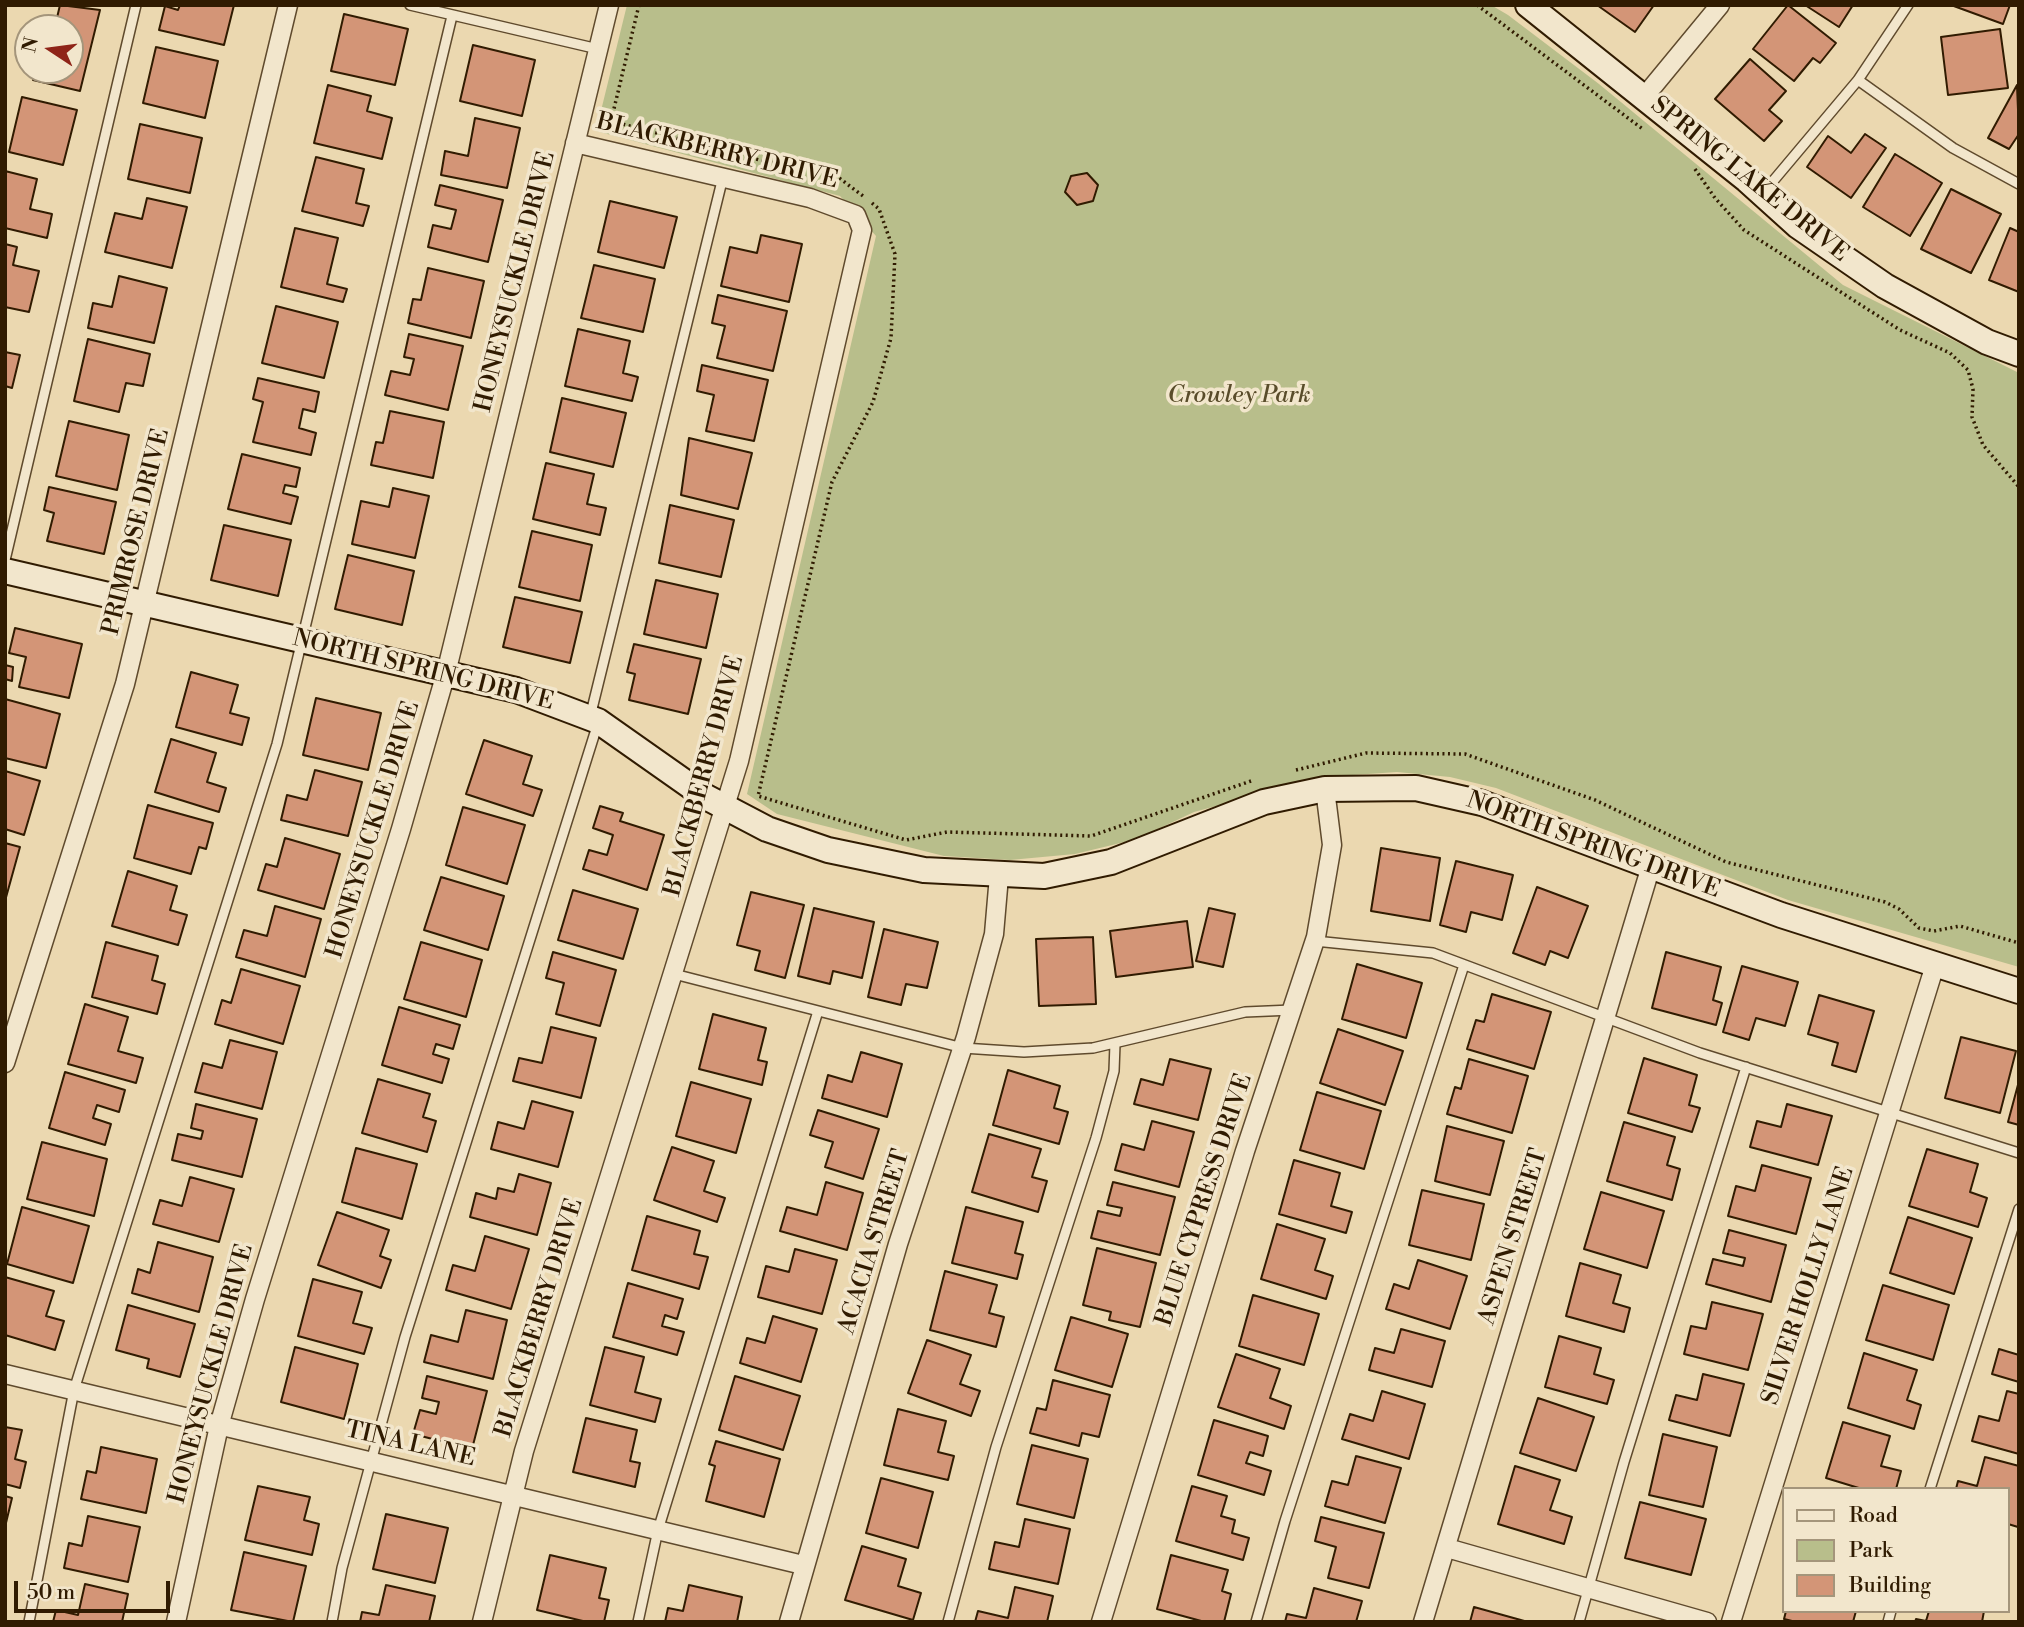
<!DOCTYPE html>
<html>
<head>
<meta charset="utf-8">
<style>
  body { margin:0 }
  #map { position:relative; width:2024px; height:1627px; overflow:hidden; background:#ebd8b0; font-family:"Libre Bodoni",serif }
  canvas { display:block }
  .frame { position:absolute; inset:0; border:7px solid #301b01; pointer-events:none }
  .legend { position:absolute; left:1782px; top:1487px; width:228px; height:126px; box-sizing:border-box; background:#f2e6cc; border:2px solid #a4957b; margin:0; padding:9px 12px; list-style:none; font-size:21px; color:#301b01 }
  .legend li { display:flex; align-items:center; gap:14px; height:35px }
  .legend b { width:35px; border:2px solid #a4957b }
  .north { position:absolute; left:14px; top:14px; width:70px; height:70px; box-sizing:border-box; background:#f2e6cc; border:2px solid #a4957b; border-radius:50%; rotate:283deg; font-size:19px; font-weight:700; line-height:28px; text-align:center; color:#301b01 }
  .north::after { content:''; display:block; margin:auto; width:24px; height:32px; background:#8f2418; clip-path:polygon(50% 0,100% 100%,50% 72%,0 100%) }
  .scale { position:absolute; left:14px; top:1581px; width:156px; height:32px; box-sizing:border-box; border:4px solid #301b01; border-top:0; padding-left:9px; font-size:21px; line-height:24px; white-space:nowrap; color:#301b01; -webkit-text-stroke:5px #f2e6cc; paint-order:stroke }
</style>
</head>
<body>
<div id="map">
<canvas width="2024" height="1627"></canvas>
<div class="frame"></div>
<ul class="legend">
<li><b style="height:9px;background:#f2e6cc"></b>Road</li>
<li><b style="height:19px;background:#b8be8b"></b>Park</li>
<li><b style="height:19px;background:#d39577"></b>Building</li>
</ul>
<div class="north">N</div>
<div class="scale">50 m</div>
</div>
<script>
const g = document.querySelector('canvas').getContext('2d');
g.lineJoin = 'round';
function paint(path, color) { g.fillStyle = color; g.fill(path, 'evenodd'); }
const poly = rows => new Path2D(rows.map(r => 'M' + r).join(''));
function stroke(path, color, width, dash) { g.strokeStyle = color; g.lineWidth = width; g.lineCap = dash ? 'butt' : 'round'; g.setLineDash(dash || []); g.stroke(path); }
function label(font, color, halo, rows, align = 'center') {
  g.font = font + ' "Libre Bodoni",serif'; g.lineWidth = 7; g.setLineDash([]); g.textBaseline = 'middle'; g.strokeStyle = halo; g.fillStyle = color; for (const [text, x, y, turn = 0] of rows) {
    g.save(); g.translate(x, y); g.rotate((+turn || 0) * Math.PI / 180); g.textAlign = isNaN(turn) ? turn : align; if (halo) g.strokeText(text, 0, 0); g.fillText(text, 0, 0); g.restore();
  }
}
paint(poly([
  [627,5,1491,5,1508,15,1599,84,1843,285,2019,373,2019,967,1788,900,1496,788,1450,777,1397,772,1324,777,1194,812,1137,839,1075,854,1010,860,944,856,777,814,747,794,876,236,840,196,596,131]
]), '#b8be8b');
const building = poly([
  [60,5,100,10,80,91,33,80,35,70,70,70,70,28,45,28,47,20,56,22,60,5],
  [180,5,234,5,224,45,159,30,165,6,178,10,180,5],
  [1597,5,1654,5,1635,32,1597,5],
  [1788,5,1836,43,1820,63,1813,58,1794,81,1753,49,1788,5],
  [1805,5,1853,5,1839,27,1805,5],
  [1951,5,2010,5,2003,24,1951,5],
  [344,14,408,29,395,85,331,71,344,14],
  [2000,29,2008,88,1948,95,1941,37,2000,29],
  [473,45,535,60,522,116,460,101,473,45],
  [156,47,218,61,205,118,143,103,156,47],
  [1750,59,1786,91,1769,110,1782,121,1764,141,1715,99,1750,59],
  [328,85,371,96,367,111,392,118,382,159,314,143,328,85],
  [2017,85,2019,134,2009,149,1988,138,2017,85],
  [22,97,77,110,63,165,9,152,22,97],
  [475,118,520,128,507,188,441,175,445,151,468,156,475,118],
  [140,124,202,138,190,193,128,179,140,124],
  [1865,134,1886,148,1851,198,1807,167,1828,136,1851,153,1865,134],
  [1895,154,1942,183,1910,236,1863,207,1895,154],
  [316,157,364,169,356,203,369,206,363,226,302,211,316,157],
  [5,171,37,179,30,209,52,214,47,238,5,228,5,171],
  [1087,173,1098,185,1093,201,1077,205,1065,192,1071,176,1087,173],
  [440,185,503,200,488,262,428,247,433,225,451,229,456,210,435,205,440,185],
  [1951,189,2001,214,1971,273,1921,249,1951,189],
  [147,198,187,207,172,268,105,252,115,213,142,219,147,198],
  [610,201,677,217,664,268,598,252,610,201],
  [295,228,338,238,327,284,347,289,343,302,281,287,295,228],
  [2010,228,2019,232,2019,292,1989,280,2010,228],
  [761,235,802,244,789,302,721,286,730,247,757,253,761,235],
  [5,244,17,247,13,265,39,271,29,312,5,307,5,244],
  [594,265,655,279,643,332,581,318,594,265],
  [428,268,484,281,471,338,408,323,413,299,421,300,428,268],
  [119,276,167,288,154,343,88,328,93,303,112,307,119,276],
  [718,295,787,311,773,371,717,358,725,326,712,323,718,295],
  [276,306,338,322,324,378,262,363,276,306],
  [578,329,630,341,623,373,638,377,632,401,565,386,578,329],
  [409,334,463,346,448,410,385,395,391,371,410,375,414,359,404,357,409,334],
  [88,339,150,354,143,386,126,383,119,412,74,401,88,339],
  [5,352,20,355,12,388,5,386,5,352],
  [702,365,768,380,754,441,706,431,714,395,697,391,702,365],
  [258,378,319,392,315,412,303,409,299,428,316,433,311,455,253,442,263,402,253,399,258,378],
  [562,398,626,413,613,467,550,452,562,398],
  [390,411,444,422,433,478,371,465,376,442,383,443,390,411],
  [69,421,129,435,117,490,56,476,69,421],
  [689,438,752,453,738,509,681,495,689,438],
  [242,454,300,468,296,487,285,485,283,493,298,497,291,524,228,509,242,454],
  [546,463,594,474,587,504,606,508,600,535,533,519,546,463],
  [49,487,116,502,104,554,47,541,54,513,44,510,49,487],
  [393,488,429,496,415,558,352,544,361,501,389,507,393,488],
  [670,505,734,520,721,577,659,563,670,505],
  [224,525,291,540,278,596,211,580,224,525],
  [532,531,592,545,580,601,519,587,532,531],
  [348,555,414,571,402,625,335,609,348,555],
  [656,580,718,594,706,648,644,634,656,580],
  [515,597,582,612,570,663,503,647,515,597],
  [15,628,82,644,69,698,19,687,26,657,9,653,15,628],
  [634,644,701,659,688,714,629,700,635,674,627,672,634,644],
  [5,665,13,667,12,681,5,679,5,665],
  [191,672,238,685,230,713,249,718,242,745,176,727,191,672],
  [316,698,381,713,368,770,303,755,316,698],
  [5,699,60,714,46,768,5,758,5,699],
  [171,739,216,753,207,782,226,788,219,812,155,792,171,739],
  [484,740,532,756,523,784,542,790,533,816,466,794,484,740],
  [315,770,362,782,348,836,281,820,287,795,307,800,315,770],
  [5,771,40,781,24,835,5,829,5,771],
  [148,805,213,823,206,849,199,847,191,874,134,858,148,805],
  [600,806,623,813,620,821,664,835,647,890,583,869,589,850,607,855,613,835,593,828,600,806],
  [463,807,525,825,507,884,446,865,463,807],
  [285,838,340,854,324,909,258,890,266,864,277,867,285,838],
  [5,843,20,847,5,901,5,843],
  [1381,848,1440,858,1430,921,1371,911,1381,848],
  [1456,861,1513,875,1502,920,1471,912,1466,932,1440,925,1456,861],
  [128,871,177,886,170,910,187,915,178,945,112,926,128,871],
  [441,877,504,896,488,950,424,930,441,877],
  [1537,887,1588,906,1568,958,1550,951,1545,965,1513,953,1537,887],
  [573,890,638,909,623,959,558,940,573,890],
  [751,892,804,905,785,978,755,970,760,951,737,945,751,892],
  [275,906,321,919,305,977,236,957,244,930,267,936,275,906],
  [814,908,874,922,862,978,833,971,830,984,798,976,814,908],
  [1209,908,1235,914,1223,967,1196,961,1209,908],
  [1187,921,1193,967,1116,977,1110,931,1187,921],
  [884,929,938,942,927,988,906,984,901,1005,868,997,884,929],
  [1093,937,1096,1004,1039,1006,1036,939,1093,937],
  [106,942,158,956,152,980,165,984,157,1014,92,997,106,942],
  [421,942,482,960,466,1017,404,999,421,942],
  [553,952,616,970,600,1026,556,1014,564,983,546,978,553,952],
  [1666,952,1721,967,1713,1000,1722,1003,1716,1025,1652,1008,1666,952],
  [1357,964,1422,983,1406,1038,1342,1019,1357,964],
  [1742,966,1798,982,1785,1026,1756,1018,1749,1040,1723,1032,1742,966],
  [241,969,300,986,283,1044,215,1024,222,1000,231,1003,241,969],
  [1492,994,1551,1012,1534,1069,1467,1049,1476,1020,1484,1022,1492,994],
  [1819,995,1874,1011,1856,1072,1832,1065,1838,1043,1808,1034,1819,995],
  [85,1004,128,1017,118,1051,143,1058,136,1083,68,1064,85,1004],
  [399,1007,460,1025,453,1049,436,1044,433,1054,449,1059,442,1083,382,1065,399,1007],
  [713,1014,766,1028,758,1060,767,1062,762,1085,699,1069,713,1014],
  [551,1027,596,1038,581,1098,513,1081,519,1058,542,1063,551,1027],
  [1338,1029,1403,1051,1385,1105,1320,1083,1338,1029],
  [1961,1037,2016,1051,2000,1113,1945,1098,1961,1037],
  [230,1040,277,1052,262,1109,195,1092,203,1063,222,1068,230,1040],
  [861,1052,902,1064,887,1117,822,1098,828,1075,852,1082,861,1052],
  [1644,1058,1697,1075,1689,1105,1700,1108,1692,1132,1628,1113,1644,1058],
  [1170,1059,1211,1069,1198,1120,1134,1104,1141,1079,1163,1085,1170,1059],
  [1469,1059,1528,1076,1512,1133,1447,1114,1455,1087,1461,1089,1469,1059],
  [1008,1070,1060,1086,1054,1108,1068,1112,1059,1144,993,1125,1008,1070],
  [65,1072,125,1090,119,1112,97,1105,93,1118,111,1124,105,1145,49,1128,65,1072],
  [378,1079,430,1094,423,1117,436,1121,427,1152,362,1133,378,1079],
  [2019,1081,2019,1125,2008,1122,2019,1081],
  [691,1082,751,1099,736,1153,676,1136,691,1082],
  [1317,1092,1381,1111,1364,1169,1300,1150,1317,1092],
  [532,1101,573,1112,558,1167,491,1149,498,1122,524,1129,532,1101],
  [196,1104,257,1119,242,1177,172,1160,178,1134,201,1139,203,1131,191,1128,196,1104],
  [1787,1104,1832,1116,1818,1165,1750,1147,1757,1121,1781,1127,1787,1104],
  [818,1110,879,1129,863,1179,825,1167,833,1142,810,1135,818,1110],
  [1152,1121,1194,1132,1179,1187,1115,1170,1122,1144,1144,1150,1152,1121],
  [1624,1122,1675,1137,1667,1165,1680,1169,1672,1200,1607,1181,1624,1122],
  [1447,1126,1504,1141,1490,1195,1435,1181,1447,1126],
  [989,1134,1041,1149,1032,1177,1047,1181,1038,1212,972,1192,989,1134],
  [42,1142,107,1159,94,1216,27,1199,42,1142],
  [672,1147,714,1161,704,1191,725,1198,717,1222,654,1200,672,1147],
  [356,1148,417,1164,402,1219,342,1202,356,1148],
  [1927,1149,1978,1164,1970,1192,1987,1198,1978,1227,1909,1206,1927,1149],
  [1294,1160,1340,1173,1331,1206,1352,1212,1346,1233,1279,1214,1294,1160],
  [1762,1165,1811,1178,1796,1234,1728,1216,1736,1186,1755,1191,1762,1165],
  [519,1174,551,1183,537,1235,470,1217,476,1193,496,1199,498,1188,514,1192,519,1174],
  [190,1177,234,1189,219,1242,153,1224,160,1200,182,1206,190,1177],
  [826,1182,863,1193,847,1250,780,1231,787,1207,817,1215,826,1182],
  [1113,1182,1175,1197,1160,1255,1091,1238,1098,1211,1120,1216,1122,1208,1107,1205,1113,1182],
  [1422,1190,1484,1204,1471,1260,1409,1245,1422,1190],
  [1601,1192,1664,1211,1647,1268,1584,1249,1601,1192],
  [22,1207,89,1226,73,1283,7,1264,22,1207],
  [966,1207,1023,1222,1015,1253,1023,1255,1017,1279,952,1263,966,1207],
  [337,1212,389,1230,380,1256,391,1260,381,1288,318,1265,337,1212],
  [647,1216,700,1231,694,1254,708,1257,699,1289,632,1270,647,1216],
  [1908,1217,1972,1238,1954,1294,1890,1273,1908,1217],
  [1277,1224,1325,1239,1315,1270,1333,1276,1326,1299,1261,1279,1277,1224],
  [1729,1230,1786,1245,1771,1302,1706,1284,1713,1259,1743,1266,1745,1258,1723,1253,1729,1230],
  [485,1236,529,1249,511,1309,446,1290,453,1265,475,1271,485,1236],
  [158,1242,213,1257,199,1312,132,1293,138,1269,150,1273,158,1242],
  [1097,1248,1156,1263,1140,1327,1109,1320,1111,1312,1083,1305,1097,1248],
  [795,1249,837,1260,822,1314,758,1297,766,1266,789,1272,795,1249],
  [1418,1260,1467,1276,1450,1329,1386,1309,1394,1284,1409,1289,1418,1260],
  [1580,1263,1621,1275,1613,1303,1630,1308,1624,1332,1566,1316,1580,1263],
  [945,1271,997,1285,989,1313,1004,1317,996,1347,930,1330,945,1271],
  [5,1277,54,1291,46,1316,64,1321,55,1350,5,1335,5,1277],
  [313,1279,362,1292,353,1323,372,1328,364,1354,298,1336,313,1279],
  [628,1283,683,1299,677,1319,665,1315,662,1326,684,1332,677,1355,613,1337,628,1283],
  [1883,1285,1949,1305,1933,1360,1866,1340,1883,1285],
  [1253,1295,1319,1314,1304,1365,1239,1346,1253,1295],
  [1712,1302,1763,1314,1748,1370,1684,1354,1691,1326,1706,1329,1712,1302],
  [128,1305,195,1324,180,1377,147,1368,149,1359,116,1350,128,1305],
  [466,1310,507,1320,493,1379,424,1362,431,1335,458,1342,466,1310],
  [773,1316,817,1329,801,1382,740,1363,747,1338,765,1343,773,1316],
  [1071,1317,1128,1334,1112,1387,1055,1370,1071,1317],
  [1401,1329,1445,1341,1432,1387,1369,1370,1375,1348,1394,1353,1401,1329],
  [1559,1336,1601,1348,1594,1374,1614,1380,1607,1404,1545,1387,1559,1336],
  [927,1340,971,1355,960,1384,980,1391,971,1416,908,1393,927,1340],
  [295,1347,358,1364,344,1419,281,1402,295,1347],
  [605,1347,644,1357,635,1392,661,1399,655,1422,590,1405,605,1347],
  [1999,1349,2019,1355,2019,1382,1992,1374,1999,1349],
  [1864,1353,1917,1370,1907,1400,1921,1405,1914,1429,1848,1408,1864,1353],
  [1236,1354,1280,1369,1270,1398,1291,1406,1284,1429,1218,1407,1236,1354],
  [1703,1374,1744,1384,1730,1436,1669,1420,1676,1395,1697,1400,1703,1374],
  [427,1376,487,1391,472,1449,413,1434,420,1410,436,1414,439,1402,422,1398,427,1376],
  [735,1376,800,1396,783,1450,719,1430,735,1376],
  [1053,1380,1110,1395,1099,1437,1082,1433,1079,1446,1030,1433,1037,1408,1046,1410,1053,1380],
  [1382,1391,1425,1404,1409,1459,1342,1439,1350,1414,1373,1421,1382,1391],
  [2007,1391,2019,1394,2019,1454,1972,1441,1979,1416,1999,1421,2007,1391],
  [1538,1398,1594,1417,1576,1471,1520,1453,1538,1398],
  [898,1409,946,1421,938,1452,954,1456,948,1480,884,1465,898,1409],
  [586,1418,637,1430,630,1461,640,1463,635,1487,573,1472,586,1418],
  [1214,1420,1268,1436,1263,1456,1250,1452,1246,1463,1271,1471,1264,1495,1198,1475,1214,1420],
  [1843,1422,1890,1436,1881,1466,1901,1471,1896,1489,1862,1489,1826,1478,1843,1422],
  [5,1427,22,1430,15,1459,26,1462,20,1488,5,1484,5,1427],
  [1663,1434,1717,1447,1703,1507,1649,1495,1663,1434],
  [716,1441,780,1459,764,1517,706,1501,715,1466,709,1464,716,1441],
  [1032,1445,1088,1459,1074,1518,1017,1504,1032,1445],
  [101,1447,157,1459,146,1513,81,1499,87,1471,96,1473,101,1447],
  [1356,1456,1401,1468,1385,1523,1325,1506,1332,1481,1348,1485,1356,1456],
  [1985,1457,2019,1466,2018,1527,2008,1524,2008,1489,1956,1489,1958,1481,1977,1486,1985,1457],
  [1515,1466,1560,1480,1550,1510,1572,1517,1564,1544,1498,1524,1515,1466],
  [881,1478,933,1492,918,1548,866,1533,881,1478],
  [258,1486,310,1497,304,1520,319,1524,312,1555,245,1540,258,1486],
  [1192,1486,1227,1496,1221,1516,1235,1520,1232,1533,1249,1538,1243,1560,1176,1541,1192,1486],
  [5,1496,12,1498,5,1527,5,1496],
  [1640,1502,1706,1519,1691,1575,1625,1558,1640,1502],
  [386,1514,448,1528,435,1583,373,1569,386,1514],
  [88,1516,140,1527,128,1582,64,1568,69,1543,82,1546,88,1516],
  [1321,1517,1384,1533,1369,1588,1328,1578,1336,1547,1315,1541,1321,1517],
  [1025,1519,1070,1529,1058,1584,989,1569,995,1542,1019,1547,1025,1519],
  [862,1546,906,1559,898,1586,921,1593,913,1620,845,1600,862,1546],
  [244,1552,306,1566,293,1622,231,1610,244,1552],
  [550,1555,606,1568,599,1598,609,1600,604,1622,587,1622,537,1610,550,1555],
  [1171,1555,1228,1570,1222,1591,1231,1594,1224,1622,1205,1622,1157,1609,1171,1555],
  [85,1584,128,1594,122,1622,53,1622,56,1610,78,1615,85,1584],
  [386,1585,435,1596,429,1622,360,1622,362,1612,379,1615,386,1585],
  [689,1585,742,1597,737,1622,665,1622,668,1608,683,1611,689,1585],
  [1015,1587,1053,1596,1047,1622,975,1622,978,1611,1008,1618,1015,1587],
  [1314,1588,1362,1601,1356,1622,1285,1622,1287,1614,1306,1618,1314,1588],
  [1474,1607,1528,1622,1470,1622,1474,1607],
  [1786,1611,1856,1611,1853,1622,1796,1622,1784,1619,1786,1611],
  [1929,1611,1984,1611,1982,1622,1915,1622,1916,1619,1926,1621,1929,1611]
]);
paint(building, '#d39577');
stroke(building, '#301b01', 2);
const lane = poly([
  [410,5,598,49],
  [1858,80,1953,148,2019,184],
  [1763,193,1858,80,1908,5],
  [5,560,136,5],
  [590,717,723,177],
  [1315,941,1433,953,1700,1053,2019,1153],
  [674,974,963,1048,1024,1052,1093,1048,1245,1012,1292,1010],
  [1930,1489,2019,1209],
  [29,1622,74,1390,277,744,452,16],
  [332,1622,342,1568,405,1337,598,723],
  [638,1622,658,1530,818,1011],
  [948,1622,996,1447,1096,1138,1114,1071,1115,1044],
  [1256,1622,1285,1521,1464,965],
  [1579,1622,1624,1462,1746,1067],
  [1888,1622,1891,1611]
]);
const street = poly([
  [1645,96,1720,5],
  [5,1063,125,684,288,5],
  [5,1374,803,1565],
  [1447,1548,1707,1622],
  [176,1622,219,1426,255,1299,401,829,446,673,609,5],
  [482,1622,524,1451,739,761,862,230,856,215,810,198,575,143],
  [789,1622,898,1244,966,1037,994,934,999,876],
  [1101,1622,1245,1151,1316,937,1332,845,1325,789],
  [1423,1622,1651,866],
  [1731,1622,1935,965]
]);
const secondary = poly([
  [1528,5,1747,180,1798,226,1885,286,1987,342,2019,354],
  [5,571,516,690,598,721,706,797,767,829,828,850,924,870,1044,876,1111,862,1264,802,1325,789,1416,788,1482,803,1781,915,2019,991]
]);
stroke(lane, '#5f4a2d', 12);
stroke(street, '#5f4a2d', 21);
stroke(secondary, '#301b01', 28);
stroke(poly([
  [639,5,611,121,767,162,822,165,863,196],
  [1477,5,1644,130],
  [1695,169,1715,198,1744,230,1900,330,1950,353,1968,370,1973,389,1972,417,1983,445,2019,487],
  [872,203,879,209,895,254,891,338,873,402,832,482,758,796,906,840,947,832,1091,836,1254,780],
  [1296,770,1366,753,1465,754,1595,800,1726,862,1885,902,1899,909,1919,928,1934,931,1960,926,2019,943]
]), '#301b01', 3.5, [2, 3.5]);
stroke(lane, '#f2e6cc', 9);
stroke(street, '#f2e6cc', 18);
stroke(secondary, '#f2e6cc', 24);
label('24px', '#301b01', '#f2e6cc', [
  ["BLACKBERRY DRIVE",717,152,14],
  ["SPRING LAKE DRIVE",1749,180,39],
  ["HONEYSUCKLE DRIVE",516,282,-76],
  ["PRIMROSE DRIVE",137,532,-76],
  ["NORTH SPRING DRIVE",423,671,14],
  ["BLACKBERRY DRIVE",705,776,-75],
  ["HONEYSUCKLE DRIVE",374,830,-73],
  ["NORTH SPRING DRIVE",1593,846,20],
  ["BLUE CYPRESS DRIVE",1205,1200,-72],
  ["ASPEN STREET",1514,1237,-73],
  ["ACACIA STREET",875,1242,-73],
  ["SILVER HOLLY LANE",1809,1286,-72],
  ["BLACKBERRY DRIVE",540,1318,-73],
  ["HONEYSUCKLE DRIVE",212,1374,-75],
  ["TINA LANE",410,1445,13]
]);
label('italic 24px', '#594c2a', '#f2e6cc', [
  ["Crowley Park",1239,396]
]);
</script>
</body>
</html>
